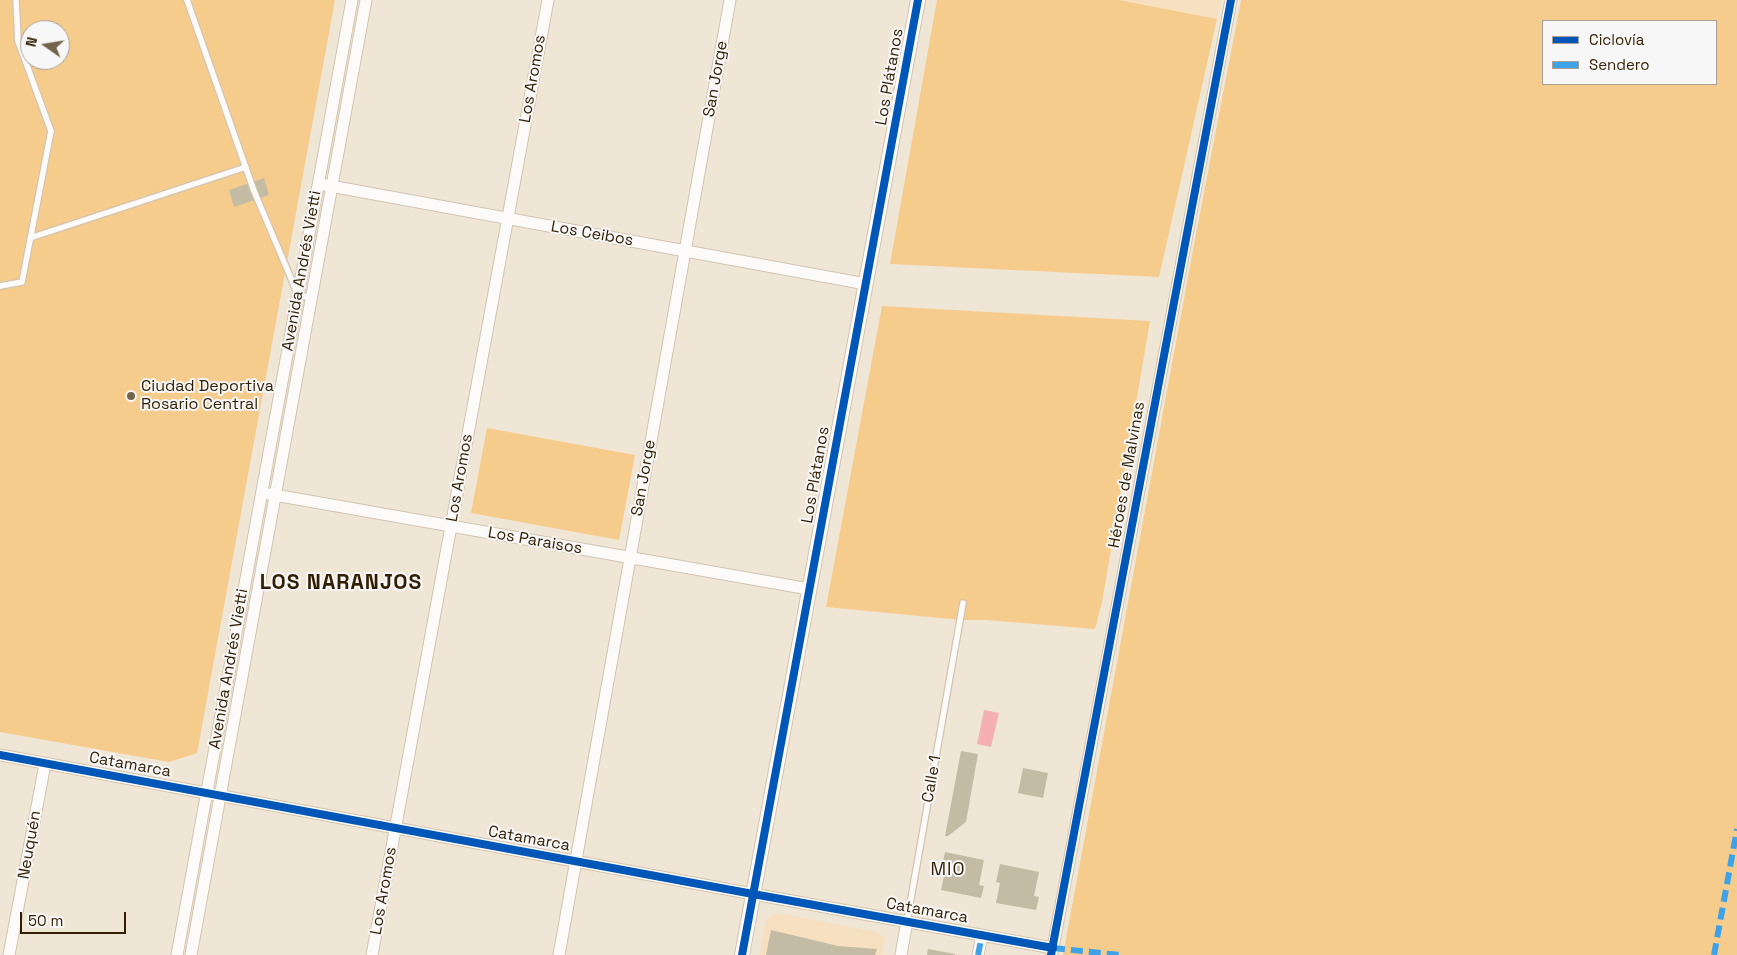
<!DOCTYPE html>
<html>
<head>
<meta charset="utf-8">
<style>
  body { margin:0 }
  #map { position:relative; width:1737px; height:955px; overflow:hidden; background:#f0e6d6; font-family:"Space Grotesk",sans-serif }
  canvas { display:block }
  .legend { position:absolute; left:1542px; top:20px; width:175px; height:65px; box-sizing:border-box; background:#f7f7f7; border:1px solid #a8a095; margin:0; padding:6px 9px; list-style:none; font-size:15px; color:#321e01 }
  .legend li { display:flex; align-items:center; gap:10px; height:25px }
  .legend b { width:25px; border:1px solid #a8a095 }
  .north { position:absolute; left:20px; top:20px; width:50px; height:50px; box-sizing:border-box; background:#f7f7f7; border:1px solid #a8a095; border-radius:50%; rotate:283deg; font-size:14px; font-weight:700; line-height:20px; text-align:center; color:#321e01 }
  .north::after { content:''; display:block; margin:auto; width:18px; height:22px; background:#74644c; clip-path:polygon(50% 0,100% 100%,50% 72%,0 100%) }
  .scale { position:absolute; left:20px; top:912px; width:106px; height:22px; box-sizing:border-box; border:2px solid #321e01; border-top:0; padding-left:6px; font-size:15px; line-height:18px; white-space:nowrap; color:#321e01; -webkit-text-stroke:4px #f7f7f7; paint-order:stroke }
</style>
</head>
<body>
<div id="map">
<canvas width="1737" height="955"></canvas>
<ul class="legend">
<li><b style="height:6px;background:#0057b8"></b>Ciclovía</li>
<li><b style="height:6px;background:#3ea2e9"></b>Sendero</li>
</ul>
<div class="north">N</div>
<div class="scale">50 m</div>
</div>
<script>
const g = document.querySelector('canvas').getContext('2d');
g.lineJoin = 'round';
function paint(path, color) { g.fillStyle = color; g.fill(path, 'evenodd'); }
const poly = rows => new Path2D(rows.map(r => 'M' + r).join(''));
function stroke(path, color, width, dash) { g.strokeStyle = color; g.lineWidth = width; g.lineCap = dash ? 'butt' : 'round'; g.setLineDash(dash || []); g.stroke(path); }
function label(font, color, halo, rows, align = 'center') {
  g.font = font + ' "Space Grotesk",sans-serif'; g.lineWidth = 4; g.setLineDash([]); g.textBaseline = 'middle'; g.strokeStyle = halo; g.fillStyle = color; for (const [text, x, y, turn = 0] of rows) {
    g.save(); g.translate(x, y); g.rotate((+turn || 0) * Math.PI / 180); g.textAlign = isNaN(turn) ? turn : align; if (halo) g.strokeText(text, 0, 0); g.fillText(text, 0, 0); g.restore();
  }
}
paint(poly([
  [1119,0,1221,0,1217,19],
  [777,913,877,932,885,939,882,955,760,955,765,922,770,916]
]), '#f7e0c0');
paint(poly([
  [0,0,335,0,197,753,169,762,0,732],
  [30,30,60,30,60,60,30,60],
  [937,0,1119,0,1217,19,1159,277,890,264],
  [1241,0,1737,0,1737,955,1063,955,1193,250],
  [1543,21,1716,21,1716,84,1543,84],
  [882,306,1150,321,1102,602,1095,629,986,620,961,620,826,607],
  [487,428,635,455,619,540,471,513]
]), '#f6cc8d');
paint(poly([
  [984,710,999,713,991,747,977,744]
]), '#f5b0b1');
paint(poly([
  [264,178,269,195,234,207,229,190],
  [961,751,978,754,966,822,948,836,945,836],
  [1023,768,1048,773,1043,798,1018,793],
  [945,852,984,860,979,885,984,886,981,898,941,890,945,871,941,870],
  [1000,864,1039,872,1034,896,1039,897,1036,910,996,903,1000,883,996,882],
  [771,930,838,946,877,949,875,955,766,955],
  [928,949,955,954,955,955,927,955]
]), '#c3bba4');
const service = poly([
  [187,0,254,191,298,295,312,298],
  [30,238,246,167],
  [0,286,22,282,51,131,18,41,16,0],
  [907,921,963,603]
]);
const minor = poly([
  [325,185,866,284],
  [269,494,809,589],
  [0,755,753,894,1053,948],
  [1052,953,1231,0],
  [9,955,45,764],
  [177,955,352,0],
  [191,955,366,0],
  [372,955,548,0],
  [559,955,730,0],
  [901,955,907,921],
  [978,955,982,935]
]);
const tertiary = poly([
  [742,955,918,0]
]);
stroke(service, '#d3c4af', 8);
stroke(minor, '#d3c4af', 13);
stroke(tertiary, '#d3c4af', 16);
stroke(service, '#fdfbf9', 5.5);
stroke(minor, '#fdfbf9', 11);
stroke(tertiary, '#fdfbf9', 14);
stroke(poly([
  [1053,948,1120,955],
  [978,955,982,935],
  [1714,955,1737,829]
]), '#3ea2e9', 6, [12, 6]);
stroke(poly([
  [0,755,753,894,1053,948],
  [742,955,918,0],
  [1051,955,1231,0]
]), '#0057b8', 8);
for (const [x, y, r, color] of [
  [131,396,5,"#74644c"]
]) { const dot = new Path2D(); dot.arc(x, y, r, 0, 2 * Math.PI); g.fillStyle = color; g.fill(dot); stroke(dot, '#f7f7f7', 2); }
label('16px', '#321e01', '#f7f7f7', [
  ["Los Plátanos",890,77,-80],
  ["Los Aromos",533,79,-80],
  ["San Jorge",716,79,-80],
  ["Los Ceibos",592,234,10],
  ["Avenida Andrés Vietti",302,271,-80],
  ["Los Plátanos",816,475,-80],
  ["Héroes de Malvinas",1127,475,-80],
  ["Los Aromos",460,478,-80],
  ["San Jorge",644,478,-80],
  ["Los Paraisos",535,541,10],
  ["Avenida Andrés Vietti",229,669,-80],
  ["Catamarca",130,765,10],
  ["Calle 1",932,779,-80],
  ["Catamarca",529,839,10],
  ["Neuquén",30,845,-80],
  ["Los Aromos",384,891,-80],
  ["Catamarca",927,911,10]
]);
label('16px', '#321e01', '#f7f7f7', [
  ["Ciudad Deportiva",141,387],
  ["Rosario Central",141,405]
], 'left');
g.letterSpacing = '1px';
label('18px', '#321e01', '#f7f7f7', [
  ["MIO",948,870]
]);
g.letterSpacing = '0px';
g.letterSpacing = '1px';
label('bold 21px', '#321e01', '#f7f7f7', [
  ["LOS NARANJOS",341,583]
]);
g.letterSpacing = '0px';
</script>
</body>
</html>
